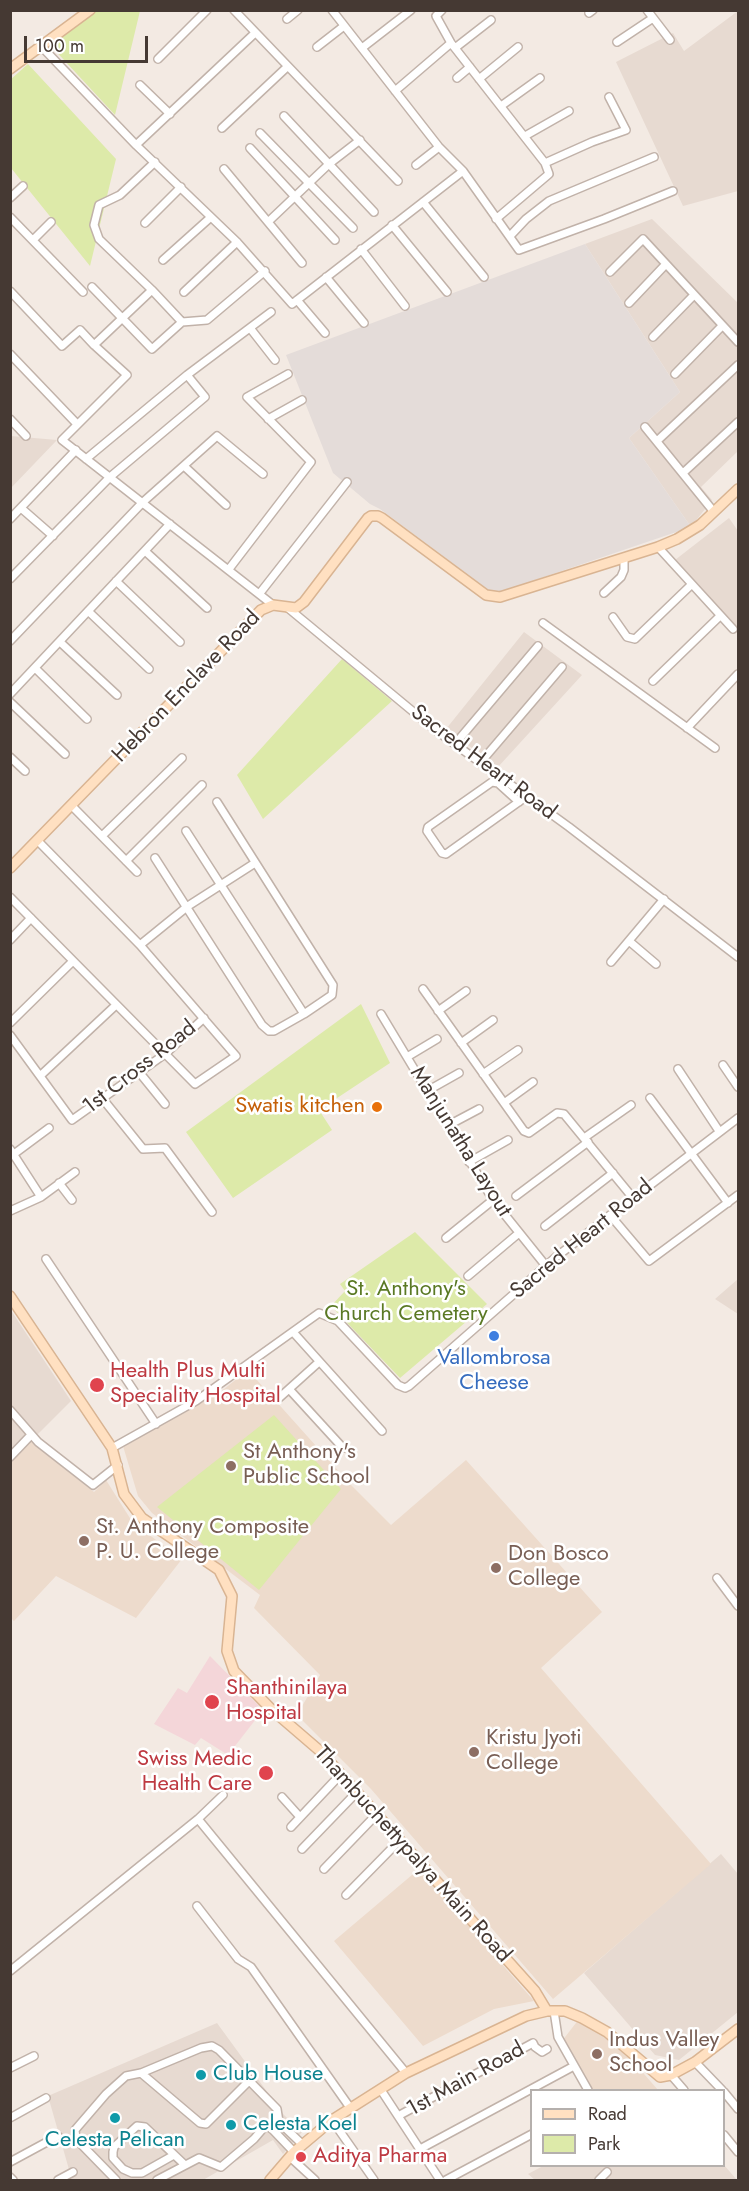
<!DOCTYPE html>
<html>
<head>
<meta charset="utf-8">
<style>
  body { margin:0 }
  #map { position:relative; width:749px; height:2191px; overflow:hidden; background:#f3eae3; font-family:Jost,sans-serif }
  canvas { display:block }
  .frame { position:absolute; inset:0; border:12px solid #453933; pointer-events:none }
  .legend { position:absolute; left:530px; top:2089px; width:195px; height:78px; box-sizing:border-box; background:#fff; border:2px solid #b5b0ad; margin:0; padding:8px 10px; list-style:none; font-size:18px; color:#453933 }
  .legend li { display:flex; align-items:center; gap:12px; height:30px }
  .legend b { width:30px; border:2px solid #b5b0ad }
  .scale { position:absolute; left:24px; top:36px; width:124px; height:27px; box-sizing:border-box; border:3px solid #453933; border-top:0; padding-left:8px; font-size:18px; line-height:21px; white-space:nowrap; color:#453933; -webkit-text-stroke:4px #fff; paint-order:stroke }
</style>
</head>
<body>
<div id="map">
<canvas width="749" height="2191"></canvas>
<div class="frame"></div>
<ul class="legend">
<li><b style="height:8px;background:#ffe0c1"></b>Road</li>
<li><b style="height:16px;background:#ddeaa9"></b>Park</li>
</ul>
<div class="scale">100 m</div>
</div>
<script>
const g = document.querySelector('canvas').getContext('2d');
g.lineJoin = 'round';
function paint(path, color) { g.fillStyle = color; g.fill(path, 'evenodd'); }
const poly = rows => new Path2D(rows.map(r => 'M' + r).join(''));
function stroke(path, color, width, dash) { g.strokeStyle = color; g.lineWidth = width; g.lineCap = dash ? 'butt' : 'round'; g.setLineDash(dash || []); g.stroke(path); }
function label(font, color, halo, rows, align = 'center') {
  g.font = font + ' Jost,sans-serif'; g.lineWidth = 5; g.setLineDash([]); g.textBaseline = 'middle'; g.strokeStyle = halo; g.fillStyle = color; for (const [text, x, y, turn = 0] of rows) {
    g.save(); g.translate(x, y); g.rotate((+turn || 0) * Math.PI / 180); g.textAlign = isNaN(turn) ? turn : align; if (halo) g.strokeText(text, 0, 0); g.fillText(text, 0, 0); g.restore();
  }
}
paint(poly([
  [738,11,738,191,683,206,616,62,673,33,684,51],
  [652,219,738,303,738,451,701,487,712,500,691,527,629,438,680,392,585,244],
  [11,436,57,440,11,488],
  [729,518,738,531,738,628,675,560],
  [524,632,582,675,498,767,446,729],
  [738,1279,738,1314,715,1299],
  [10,1309,71,1401,11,1461,10,1461],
  [721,1854,738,1874,738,2012,679,2060,655,2055,584,1973],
  [217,2023,284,2115,302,2132,283,2154,273,2140,203,2180,72,2180,48,2096],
  [724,2165,737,2180,535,2180,528,2174,543,2166]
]), '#e7dad1');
paint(poly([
  [585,244,680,392,629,438,691,527,494,594,380,509,370,504,333,473,286,355]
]), '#e4dcd9');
paint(poly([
  [248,1370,351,1485,391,1525,466,1460,602,1612,541,1668,711,1864,553,1999,371,1789,297,1715,320,1675,254,1608,260,1595,152,1513,138,1496,123,1446,219,1393],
  [31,1441,94,1492,106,1480,133,1523,182,1559,136,1618,56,1576,14,1621,11,1618,11,1461],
  [419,1869,534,2001,494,2009,423,2046,334,1941],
  [579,2019,608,2039,638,2067,658,2090,592,2090,562,2041]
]), '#eddbcc');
paint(poly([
  [210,1656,263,1710,228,1755,201,1738,195,1745,154,1724,178,1688,187,1693]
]), '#f4d6d9');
paint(poly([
  [96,11,140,11,115,115,51,46],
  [28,64,116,159,90,266,11,168,10,80],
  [342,659,392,701,263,819,237,775],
  [361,1004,390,1063,319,1110,332,1130,233,1198,186,1132],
  [415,1232,487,1304,400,1378,331,1306,345,1291,340,1284],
  [274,1415,341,1489,259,1590,157,1507]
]), '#ddeaa9');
const street = poly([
  [234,10,398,181],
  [332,10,439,147,463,171,519,250,604,219,673,191],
  [442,10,436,16,451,43,545,163,549,174,496,219],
  [647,10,670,40],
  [589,13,593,10],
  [287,19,298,10],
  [617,42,653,18],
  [40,45,136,145,237,242,292,304,463,171],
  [317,47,344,26],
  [362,48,411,10],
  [455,48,491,20],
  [158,59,207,10],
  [457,78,470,67],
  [479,79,518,47],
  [140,85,170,114],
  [395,91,451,43],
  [501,106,540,78],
  [284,116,374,212],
  [222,128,287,67],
  [260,133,353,228],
  [525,136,569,111],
  [136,145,255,33],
  [250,148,335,240],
  [155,162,120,195,99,205,94,225,99,239,152,290,182,322,207,320,265,271],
  [545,163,592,142,626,130,609,97],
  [416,165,439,147],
  [224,169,302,263],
  [10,198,23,186],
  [423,202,484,277],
  [10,217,83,292],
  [268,222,329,164,360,140],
  [145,223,181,187],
  [392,225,447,292],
  [510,236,526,219,549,201,654,157],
  [33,240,51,222],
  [361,249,405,306],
  [163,260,211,217],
  [610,272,643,239,738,342],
  [326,277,364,323],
  [92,287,152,349,182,322],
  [10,291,62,346,80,330,94,345,152,290],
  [184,292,237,242],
  [297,300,325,333],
  [629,303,666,264],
  [250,328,275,360],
  [653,337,694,295],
  [94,345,127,375,62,440,273,605],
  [10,354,77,424],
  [675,374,722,326],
  [10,419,26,436],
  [268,419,302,400],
  [645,427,714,512],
  [657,441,738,365],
  [86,459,187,375,271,312],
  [184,466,226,505],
  [683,473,738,422],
  [21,508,53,536],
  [10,519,76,450],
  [658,547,733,629],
  [145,551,207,608],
  [229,569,311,462,247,397,288,374],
  [10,579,110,477,205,397,187,375],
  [116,581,180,642],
  [260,593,347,482],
  [604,593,621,577,624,570,624,558],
  [288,608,434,729,569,827,738,957],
  [88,611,149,669],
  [613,617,627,637,635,639,691,585],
  [543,623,715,748],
  [10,641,143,502,217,436,263,474],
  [60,642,117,695],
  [35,668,87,719],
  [653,681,720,616],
  [10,694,170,524],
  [10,702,65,754],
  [687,728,738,674],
  [455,744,538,646],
  [10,757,25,771],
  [480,763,562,667],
  [519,802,498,783,492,782,428,827,427,831,442,853,446,854,527,796],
  [71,805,137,872],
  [186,831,304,1014],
  [102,836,182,758],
  [155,858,262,1025,269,1031,274,1031,304,1014,332,995,333,985,217,802],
  [126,861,202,785],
  [10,897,195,1084,236,1056,140,945,37,840],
  [10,940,31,918],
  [629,941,656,964],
  [140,945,188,906,255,863],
  [611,962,664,899],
  [423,989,524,1131,529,1133,557,1113,564,1114,633,1198],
  [438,1011,466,991],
  [381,1014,493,1200,546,1266],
  [10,1023,73,961],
  [10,1035,72,1120,165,1054,204,1018],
  [461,1043,493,1020],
  [407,1057,437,1039],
  [723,1065,738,1087],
  [678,1069,719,1131],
  [139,1072,165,1104],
  [483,1074,518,1050],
  [40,1076,116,1005],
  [427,1091,459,1073],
  [102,1098,143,1149,165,1148,212,1212],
  [650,1098,728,1203],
  [504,1103,533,1082],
  [447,1126,479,1109],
  [584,1138,631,1105],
  [10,1149,41,1197],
  [14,1154,49,1128],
  [469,1162,508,1140],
  [59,1183,72,1200],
  [516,1196,588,1142],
  [10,1211,41,1197,75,1172],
  [610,1215,649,1261,738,1195],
  [545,1226,613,1173],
  [446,1238,493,1200],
  [46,1259,156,1424],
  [468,1276,519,1233],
  [293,1332,382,1431],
  [319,1362,289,1389,343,1448],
  [279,1398,289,1389],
  [10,1410,38,1442,93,1485,118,1465],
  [112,1448,196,1401,319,1313,338,1321,398,1385,405,1388,409,1386,556,1257,738,1118],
  [10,1457,31,1435],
  [717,1578,738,1606],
  [282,1797,300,1817],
  [198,1819,406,2073],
  [291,1827,341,1774],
  [302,1849,357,1792],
  [324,1869,377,1814],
  [346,1895,400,1840],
  [197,1906,238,1959,251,1967,351,2109],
  [10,1971,198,1819,223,1795],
  [554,2011,558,2037,588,2090],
  [695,2062,722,2090],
  [10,2068,34,2056],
  [141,2073,200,2123,206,2124,250,2080],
  [671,2075,684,2090],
  [381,2090,440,2180],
  [724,2092,738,2109],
  [398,2116,533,2043,535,2047,542,2052,547,2049],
  [10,2118,46,2098],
  [332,2120,374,2180],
  [724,2135,738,2152],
  [420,2149,574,2066],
  [174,2155,142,2173,132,2173,123,2169,113,2158,113,2152,114,2147,137,2126,145,2127,185,2165],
  [290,2157,315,2180],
  [10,2162,58,2136],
  [10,2177,13,2180],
  [58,2180,73,2172],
  [116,2180,76,2139,75,2130,106,2094,126,2076,141,2073,201,2048,212,2046,219,2050,277,2109,279,2122,302,2144],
  [157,2180,199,2158,221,2167,254,2139,266,2125,273,2130,294,2152],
  [446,2180,532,2134],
  [599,2180,607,2172]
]);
const secondary = poly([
  [10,69,90,10],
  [10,868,261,610,273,605,296,608,304,602,368,518,371,516,378,516,382,518,486,595,500,597,658,547,677,539,700,525,738,489],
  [10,1296,112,1448,124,1494,142,1518,219,1570,232,1596,227,1651,234,1671,270,1708,320,1751,535,1991,547,2011,526,2016,406,2073,332,2120,294,2152,270,2180],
  [547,2011,565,2011,582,2018,607,2032,660,2077,671,2075,695,2062,738,2029]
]);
stroke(street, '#c1b2a9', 10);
stroke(secondary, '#d9b492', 12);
stroke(street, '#fff', 7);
stroke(secondary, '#ffe0c1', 9);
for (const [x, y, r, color] of [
  [377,1107,6,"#e8710a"],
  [494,1336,6,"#3f7fe0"],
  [97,1385,8,"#e0444e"],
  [231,1466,6,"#8d6e63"],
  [84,1541,6,"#8d6e63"],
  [496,1568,6,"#8d6e63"],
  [212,1702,8,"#e0444e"],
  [474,1752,6,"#8d6e63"],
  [266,1773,8,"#e0444e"],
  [597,2054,6,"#8d6e63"],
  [201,2075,6,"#0f9aa8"],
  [115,2118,6,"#0f9aa8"],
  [231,2125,6,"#0f9aa8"],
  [301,2157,6,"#e0444e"]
]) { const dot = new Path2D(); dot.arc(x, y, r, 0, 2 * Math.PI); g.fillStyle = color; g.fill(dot); stroke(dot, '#fff', 2); }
label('22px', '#453933', '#fff', [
  ["Hebron Enclave Road",187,687,-46],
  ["Sacred Heart Road",483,763,37],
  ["1st Cross Road",140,1068,-38],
  ["Manjunatha Layout",460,1142,58],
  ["Sacred Heart Road",582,1240,-39],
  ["Thambuchettypalya Main Road",412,1855,48],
  ["1st Main Road",466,2080,-29]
]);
label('22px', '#c56008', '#fff', [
  ["Swatis kitchen",365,1107]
], 'right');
label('22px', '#5a7924', '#fff', [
  ["St. Anthony's",406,1290],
  ["Church Cemetery",406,1315]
]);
label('22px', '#366cbe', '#fff', [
  ["Vallombrosa",494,1359],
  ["Cheese",494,1384]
]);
label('22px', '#be3a42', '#fff', [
  ["Health Plus Multi",110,1372],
  ["Speciality Hospital",110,1397],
  ["Shanthinilaya",226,1689],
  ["Hospital",226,1714],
  ["Swiss Medic",252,1760,"right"],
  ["Health Care",252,1785,"right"],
  ["Aditya Pharma",313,2157]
], 'left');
label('22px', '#785e54', '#fff', [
  ["St Anthony's",243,1453],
  ["Public School",243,1478],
  ["St. Anthony Composite",96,1528],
  ["P. U. College",96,1553],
  ["Don Bosco",508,1555],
  ["College",508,1580],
  ["Kristu Jyoti",486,1739],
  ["College",486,1764],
  ["Indus Valley",609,2041],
  ["School",609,2066]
], 'left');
label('22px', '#0d838f', '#fff', [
  ["Club House",213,2075],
  ["Celesta Koel",243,2125],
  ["Celesta Pelican",115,2141,"center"]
], 'left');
</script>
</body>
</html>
